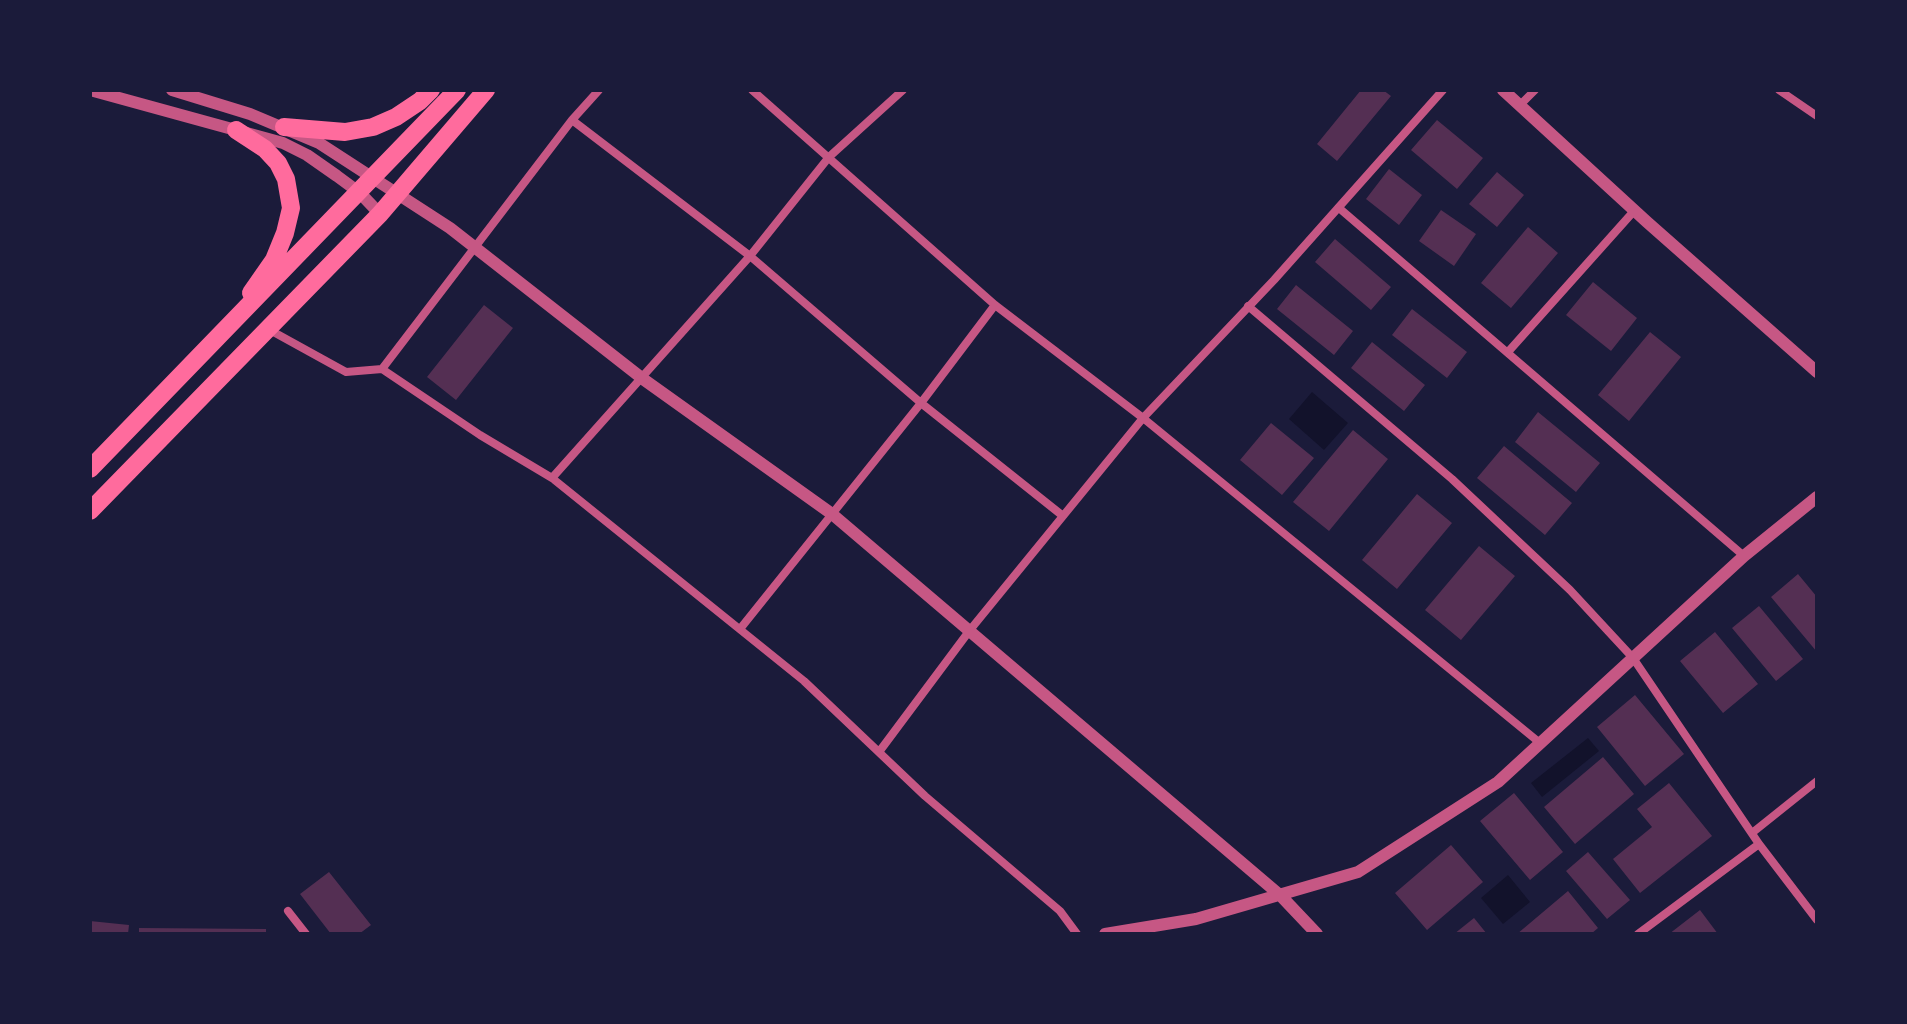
<!DOCTYPE html>
<html>
<head>
<meta charset="utf-8">
<style>
  body { margin:0 }
  #map { position:relative; width:1907px; height:1024px; overflow:hidden; background:#1b1b3a; font-family:"Varela Round",sans-serif }
  canvas { display:block }
  .frame { position:absolute; inset:0; border:92px solid #1b1b3a; pointer-events:none }
</style>
</head>
<body>
<div id="map">
<canvas width="1907" height="1024"></canvas>
<div class="frame"></div>
</div>
<script>
const g = document.querySelector('canvas').getContext('2d');
g.lineJoin = 'round';
function paint(path, color) { g.fillStyle = color; g.fill(path, 'evenodd'); }
const poly = rows => new Path2D(rows.map(r => 'M' + r).join(''));
function stroke(path, color, width, dash) { g.strokeStyle = color; g.lineWidth = width; g.lineCap = dash ? 'butt' : 'round'; g.setLineDash(dash || []); g.stroke(path); }
paint(poly([
  [1312,392,1348,423,1324,450,1289,419],
  [1588,738,1599,751,1542,797,1531,783],
  [1508,875,1530,902,1503,924,1481,898]
]), '#12122b');
paint(poly([
  [1361,90,1383,90,1391,96,1337,161,1317,144],
  [1437,120,1483,158,1457,189,1411,150],
  [1389,169,1422,195,1399,225,1366,199],
  [1497,172,1524,195,1497,227,1469,204],
  [1441,210,1476,234,1454,266,1419,241],
  [1528,227,1558,253,1511,308,1481,283],
  [1335,239,1391,287,1371,310,1315,262],
  [1593,282,1637,318,1611,351,1566,315],
  [1296,285,1353,331,1334,355,1277,309],
  [484,305,513,328,456,400,427,377],
  [1412,309,1467,352,1447,378,1392,335],
  [1650,332,1681,357,1629,421,1598,395],
  [1372,342,1425,385,1404,411,1351,368],
  [1538,412,1600,463,1576,492,1515,442],
  [1271,423,1314,458,1282,495,1240,460],
  [1353,430,1388,459,1329,531,1293,502],
  [1504,446,1572,503,1545,535,1477,478],
  [1417,494,1452,523,1397,589,1362,560],
  [1479,546,1515,576,1461,640,1425,610],
  [1798,574,1817,597,1817,652,1771,597],
  [1759,606,1803,659,1776,681,1732,628],
  [1715,632,1758,684,1723,713,1680,661],
  [1635,695,1684,754,1645,786,1597,727],
  [1603,757,1634,794,1575,844,1544,807],
  [1669,783,1712,836,1640,893,1613,859,1652,827,1637,809],
  [1514,793,1563,852,1530,880,1480,821],
  [1451,845,1483,882,1427,930,1395,893],
  [1588,852,1630,900,1607,919,1566,871],
  [329,872,371,925,359,934,331,934,300,894],
  [1568,891,1598,928,1591,934,1517,934],
  [1700,910,1718,934,1669,934],
  [1474,918,1487,934,1454,934],
  [90,921,129,925,128,934,90,934],
  [139,928,266,929,266,934,139,934]
]), '#542f53');
stroke(poly([
  [752,90,995,305,1143,418,1540,743],
  [1779,90,1817,116],
  [1520,105,1535,90],
  [572,120,750,256,921,403,1063,516],
  [1339,208,1744,556],
  [1248,306,1452,479,1570,590,1633,658,1759,844,1817,920],
  [268,329,346,372,382,369,480,435,552,478,804,681,925,796,1060,911,1077,934],
  [1508,352,1634,211],
  [382,369,572,120,599,90],
  [552,478,750,256,829,157,903,90],
  [740,629,921,403,995,305],
  [879,752,970,630,1143,418,1274,280,1443,90],
  [1752,833,1817,781],
  [288,911,306,934],
  [1638,934,1759,844]
]), '#c65784', 8);
stroke(poly([
  [90,90,283,143,307,155,337,176,360,193,380,214],
  [172,90,250,114,319,143,450,228,643,379,832,514,1281,896,1317,934],
  [1503,90,1647,222,1817,372],
  [1105,934,1196,919,1358,872,1498,782,1744,556,1817,497]
]), '#c65784', 12);
stroke(poly([
  [284,127,345,132,373,127,396,117,420,101,431,90],
  [236,130,265,149,278,163,286,179,291,208,285,233,274,260,251,293],
  [90,469,457,90],
  [90,511,380,214,486,90]
]), '#ff6b9d', 18);
</script>
</body>
</html>
